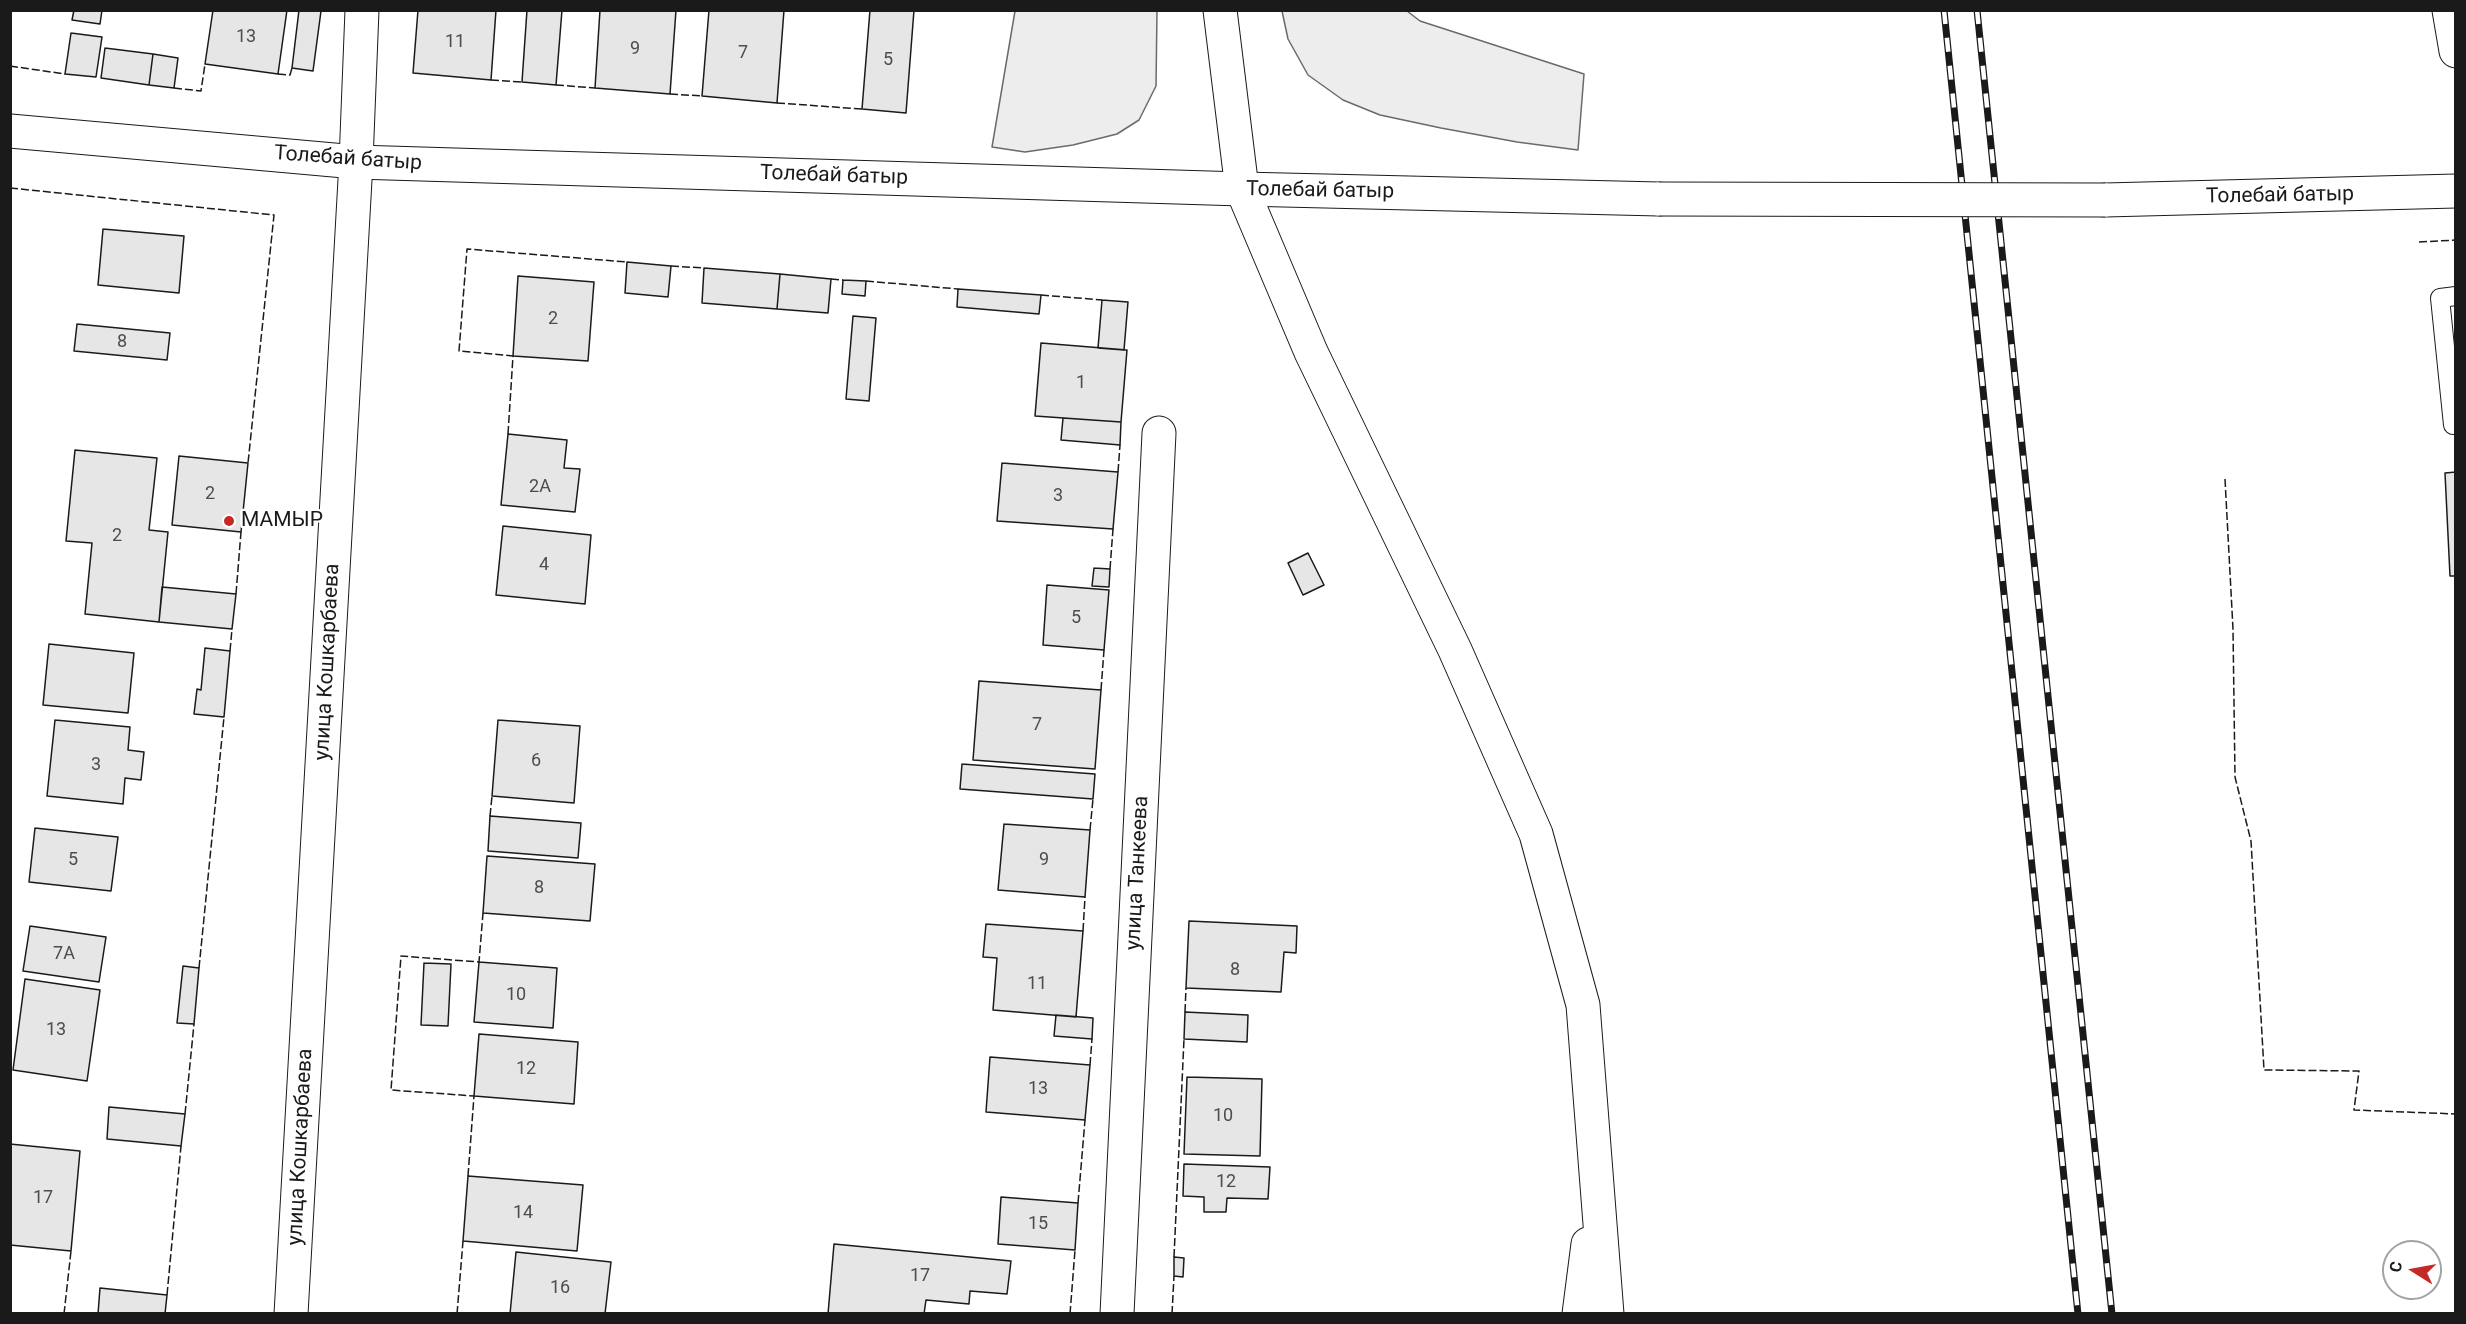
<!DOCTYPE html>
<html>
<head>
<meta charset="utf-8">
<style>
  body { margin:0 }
  #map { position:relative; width:2466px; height:1324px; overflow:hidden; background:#fff; font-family:Roboto,sans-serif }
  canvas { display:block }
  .frame { position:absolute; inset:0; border:12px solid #1a1a1a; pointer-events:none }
  .north { position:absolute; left:2382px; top:1240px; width:60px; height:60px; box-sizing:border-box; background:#fff; border:2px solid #a3a3a3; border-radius:50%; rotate:281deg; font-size:16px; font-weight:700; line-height:24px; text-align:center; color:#1a1a1a }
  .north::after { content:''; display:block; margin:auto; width:21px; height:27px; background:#c62828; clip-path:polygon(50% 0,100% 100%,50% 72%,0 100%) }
</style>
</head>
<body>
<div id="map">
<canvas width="2466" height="1324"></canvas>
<div class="frame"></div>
<div class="north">С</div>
</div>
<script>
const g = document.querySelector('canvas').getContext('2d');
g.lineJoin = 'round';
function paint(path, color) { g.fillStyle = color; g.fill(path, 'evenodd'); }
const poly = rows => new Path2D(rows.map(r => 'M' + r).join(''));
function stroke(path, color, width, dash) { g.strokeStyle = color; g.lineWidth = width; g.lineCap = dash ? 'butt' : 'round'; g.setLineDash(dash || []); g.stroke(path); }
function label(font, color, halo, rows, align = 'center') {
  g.font = font + ' Roboto,sans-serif'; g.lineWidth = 4.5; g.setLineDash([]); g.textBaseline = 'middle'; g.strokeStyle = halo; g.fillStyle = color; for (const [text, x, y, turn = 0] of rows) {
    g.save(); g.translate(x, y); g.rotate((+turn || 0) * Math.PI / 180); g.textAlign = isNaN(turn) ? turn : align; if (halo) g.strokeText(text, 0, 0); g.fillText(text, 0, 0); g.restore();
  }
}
const built = poly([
  [1015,11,1157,11,1156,86,1139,120,1117,134,1073,145,1025,152,992,147,1015,11],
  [1282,11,1407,11,1420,21,1584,74,1578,150,1517,142,1441,128,1380,115,1343,100,1308,75,1288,39,1282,11]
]);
paint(built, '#ededed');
stroke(built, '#6a6a6a', 1.5);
const building = poly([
  [74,10,102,10,100,24,72,20,74,10],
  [213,10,287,10,278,74,205,64,213,10],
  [299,10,321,11,313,71,292,68,299,10],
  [418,10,496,10,491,80,413,73,418,10],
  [527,10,562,10,556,85,522,82,527,10],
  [600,10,676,10,670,94,595,88,600,10],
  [709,10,784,10,777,103,702,96,709,10],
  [870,10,914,10,906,113,862,109,870,10],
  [71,33,102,37,96,77,65,74,71,33],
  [105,48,153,54,149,85,101,78,105,48],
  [153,54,178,58,174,88,149,85,153,54],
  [103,229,184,236,179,293,98,285,103,229],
  [627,262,671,266,668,297,625,293,627,262],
  [704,268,780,274,777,309,702,303,704,268],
  [780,274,831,279,828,313,777,309,780,274],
  [518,276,594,282,588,361,513,356,518,276],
  [843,280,866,281,865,296,842,294,843,280],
  [958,289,1041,295,1039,314,957,307,958,289],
  [1102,300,1128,302,1124,350,1098,348,1102,300],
  [853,316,876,318,869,401,846,399,853,316],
  [77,324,170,333,167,360,74,351,77,324],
  [1041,343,1127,350,1121,422,1035,416,1041,343],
  [1063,418,1121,422,1120,445,1061,440,1063,418],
  [508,434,567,440,564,468,580,469,575,512,501,505,508,434],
  [75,450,157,458,149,530,168,532,159,622,85,614,92,543,66,541,75,450],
  [179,456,248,463,241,532,172,525,179,456],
  [1002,463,1118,472,1113,529,997,521,1002,463],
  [2456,472,2456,576,2450,576,2445,473,2456,472],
  [503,526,591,535,585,604,496,595,503,526],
  [1308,553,1324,585,1303,595,1288,563,1308,553],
  [1094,568,1110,569,1109,587,1092,586,1094,568],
  [1047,585,1109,590,1104,650,1043,645,1047,585],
  [162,587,236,594,232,629,159,622,162,587],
  [49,644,134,653,128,713,43,705,49,644],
  [205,648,230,651,224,717,194,714,197,689,201,690,205,648],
  [979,681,1101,690,1095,769,973,760,979,681],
  [55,720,130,727,128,750,144,752,141,780,125,778,123,804,47,796,55,720],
  [498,720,580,726,574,803,492,796,498,720],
  [962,764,1095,774,1093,799,960,789,962,764],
  [490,816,581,823,578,858,488,851,490,816],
  [1004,824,1090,830,1085,897,998,890,1004,824],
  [35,828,118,837,111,891,29,882,35,828],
  [487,856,595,864,590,921,483,913,487,856],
  [1189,921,1297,926,1296,953,1284,952,1281,992,1186,988,1189,921],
  [986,924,1083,931,1076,1017,993,1010,997,958,983,957,986,924],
  [30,926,106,937,99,982,23,971,30,926],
  [479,962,557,968,553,1028,474,1022,479,962],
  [424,963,451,964,448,1026,421,1025,424,963],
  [183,966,199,968,194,1024,177,1023,183,966],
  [25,979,100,990,87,1081,13,1070,25,979],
  [1185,1012,1248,1015,1247,1042,1184,1039,1185,1012],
  [1056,1015,1093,1018,1092,1039,1054,1036,1056,1015],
  [479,1034,578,1042,574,1104,474,1096,479,1034],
  [990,1057,1090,1065,1085,1120,986,1112,990,1057],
  [1187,1077,1262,1079,1260,1156,1184,1154,1187,1077],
  [109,1107,185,1114,181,1146,107,1139,109,1107],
  [10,1144,80,1151,71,1251,10,1245,10,1144],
  [1184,1164,1270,1167,1268,1199,1227,1198,1226,1212,1204,1212,1204,1197,1183,1196,1184,1164],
  [468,1176,583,1185,577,1251,463,1241,468,1176],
  [1001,1197,1078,1203,1075,1250,998,1244,1001,1197],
  [834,1244,1011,1261,1007,1294,970,1291,969,1304,926,1300,924,1314,828,1314,834,1244],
  [516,1252,611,1262,605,1314,510,1314,516,1252],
  [1174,1257,1184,1258,1183,1277,1174,1276,1174,1257],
  [100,1288,167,1295,165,1314,98,1314,100,1288]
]);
paint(building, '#e6e6e6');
stroke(building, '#1a1a1a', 1.5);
const lane = poly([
  [2456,296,2440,298,2453,425,2456,424]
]);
const street = poly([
  [2449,10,2456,51],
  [291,1314,356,162,362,10],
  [1117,1314,1159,433]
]);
const secondary = poly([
  [10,131,356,162,1242,189,1659,199],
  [2105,200,2456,191]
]);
const primary = poly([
  [1220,10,1242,189,1311,352,1455,650,1536,834,1583,1005,1607,1314],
  [1579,1314,1588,1244]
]);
stroke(lane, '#1a1a1a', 20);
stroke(street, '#1a1a1a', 35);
stroke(secondary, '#1a1a1a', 35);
stroke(primary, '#1a1a1a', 35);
stroke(lane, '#fff', 18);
stroke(street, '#fff', 33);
stroke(secondary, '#fff', 33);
stroke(primary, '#fff', 33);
const rail = poly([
  [1944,10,2078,1314],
  [1977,10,2112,1314]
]);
stroke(rail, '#1a1a1a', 7);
stroke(rail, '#fff', 4.5, [14]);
const secondaryBridge = poly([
  [1659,199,2105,200]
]);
stroke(secondaryBridge, '#1a1a1a', 35, []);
stroke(secondaryBridge, '#fff', 33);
stroke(poly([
  [10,66,65,74],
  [278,74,290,75,292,68],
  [491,80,522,82],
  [556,85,595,88],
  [174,88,201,91,205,64],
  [670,94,702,96],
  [777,103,862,109],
  [10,188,274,215,248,463],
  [2419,242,2456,240],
  [671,266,704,268],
  [831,279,843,280],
  [866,281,958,289],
  [1041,295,1102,300],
  [508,434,513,356,459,351,467,249,627,262],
  [1118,472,1120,445],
  [2225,479,2233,629,2235,777,2251,841,2264,1070,2359,1071,2354,1110,2456,1114],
  [1110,569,1113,529],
  [236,594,241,532],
  [230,651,232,629],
  [1101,690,1104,650],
  [490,816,492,796],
  [1090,830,1093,799],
  [1083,931,1085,897],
  [199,968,224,717],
  [1185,1012,1186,988],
  [1090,1065,1092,1039],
  [185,1114,194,1024],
  [468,1176,474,1096,391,1090,401,956,479,962,483,913],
  [1078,1203,1085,1120],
  [1174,1257,1184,1039],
  [167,1295,181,1146],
  [64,1314,71,1251],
  [457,1314,463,1241],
  [1070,1314,1075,1250],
  [1172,1314,1174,1276]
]), '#1a1a1a', 1.5, [8, 3]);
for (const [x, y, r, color] of [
  [229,521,6,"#c62828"]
]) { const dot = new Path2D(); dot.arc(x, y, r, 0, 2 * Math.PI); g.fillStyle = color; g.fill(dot); stroke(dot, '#fff', 2); }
label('18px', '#4d4d4d', null, [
  ["13",246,37],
  ["11",455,42],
  ["9",635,49],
  ["7",743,53],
  ["5",888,60],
  ["2",553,319],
  ["8",122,342],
  ["1",1081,383],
  ["2А",540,487],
  ["2",210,494],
  ["3",1058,496],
  ["2",117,536],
  ["4",544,565],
  ["5",1076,618],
  ["7",1037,725],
  ["6",536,761],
  ["3",96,765],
  ["5",73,860],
  ["9",1044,860],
  ["8",539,888],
  ["7А",64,954],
  ["8",1235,970],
  ["11",1037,984],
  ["10",516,995],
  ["13",56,1030],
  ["12",526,1069],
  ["13",1038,1089],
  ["10",1223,1116],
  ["12",1226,1182],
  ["17",43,1198],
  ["14",523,1213],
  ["15",1038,1224],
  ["17",920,1276],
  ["16",560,1288]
]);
label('21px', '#1a1a1a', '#fff', [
  ["Толебай батыр",348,159,4],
  ["Толебай батыр",834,176,2],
  ["Толебай батыр",1320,191,1],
  ["Толебай батыр",2280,196,-1],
  ["улица Кошкарбаева",328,662,-87],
  ["улица Танкеева",1138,873,-87],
  ["улица Кошкарбаева",301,1147,-87]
]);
label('21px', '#1a1a1a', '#fff', [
  ["МАМЫР",241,521]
], 'left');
</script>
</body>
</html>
